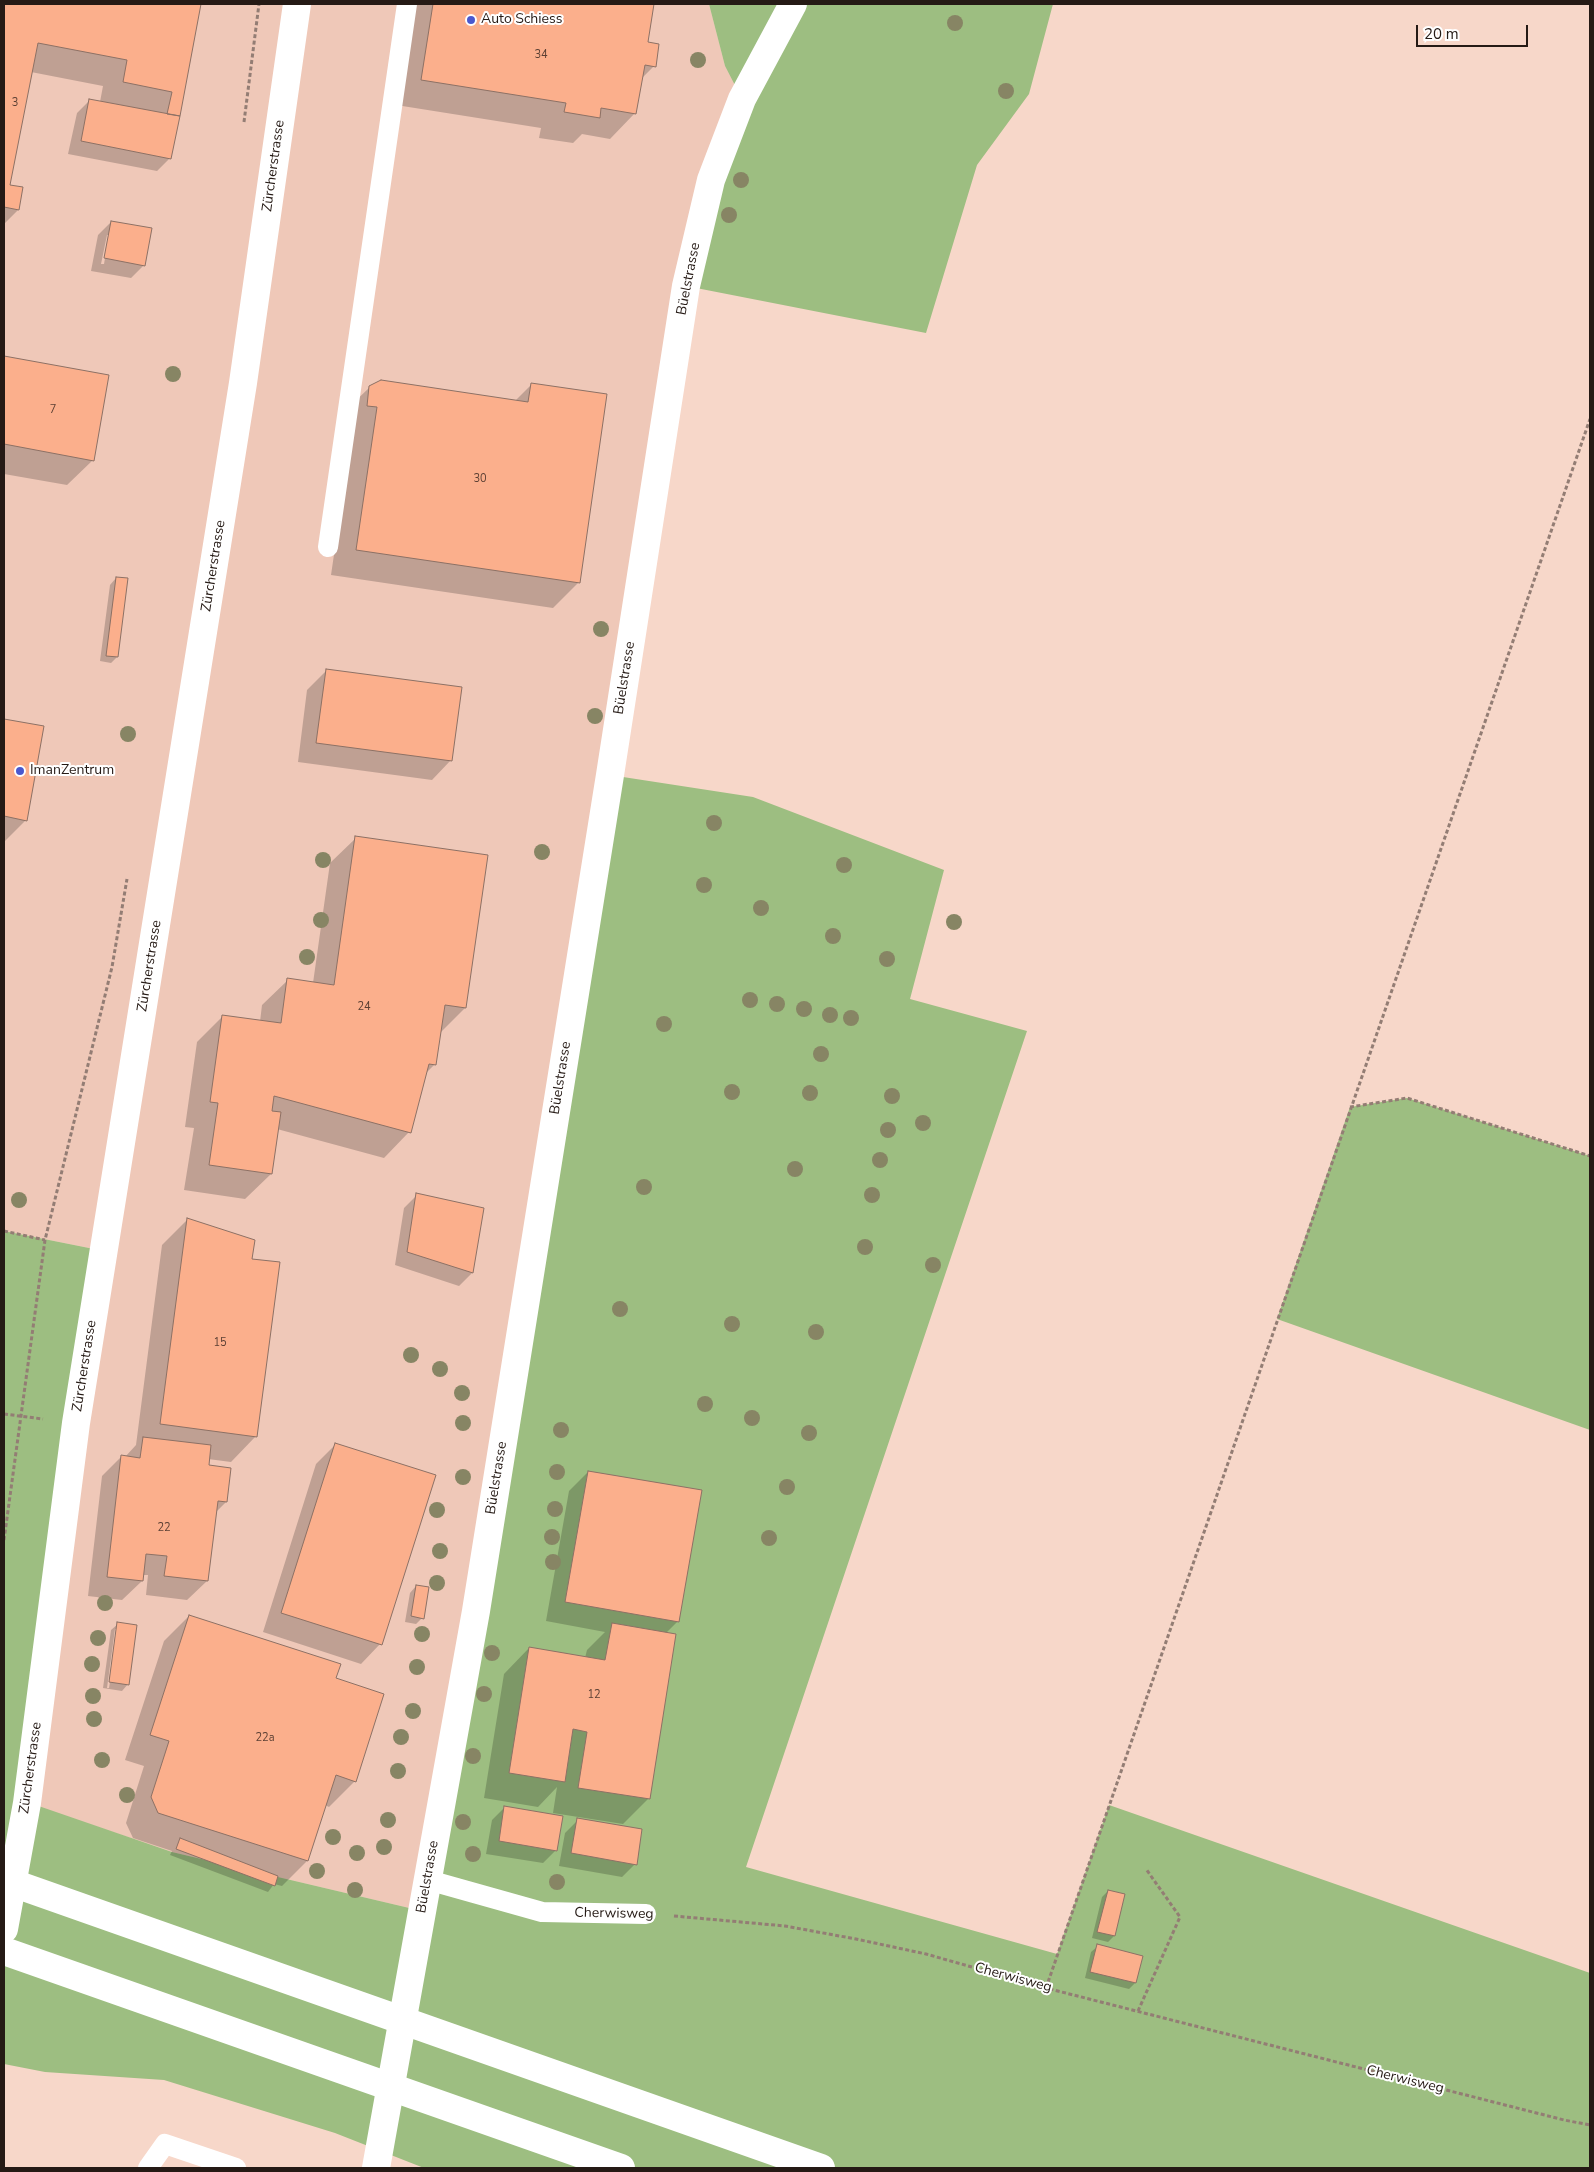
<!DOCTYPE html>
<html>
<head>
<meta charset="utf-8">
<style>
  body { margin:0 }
  #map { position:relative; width:1594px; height:2172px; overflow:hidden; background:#f7d7c9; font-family:"Nunito Sans",sans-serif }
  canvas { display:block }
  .frame { position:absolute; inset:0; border:5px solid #251a15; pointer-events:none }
  .scale { position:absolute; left:1416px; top:25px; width:112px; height:22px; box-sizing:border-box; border:2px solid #251a15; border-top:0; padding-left:6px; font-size:15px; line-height:18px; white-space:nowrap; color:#251a15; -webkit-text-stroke:4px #fff; paint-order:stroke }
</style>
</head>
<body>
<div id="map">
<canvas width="1594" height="2172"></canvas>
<div class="frame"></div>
<div class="scale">20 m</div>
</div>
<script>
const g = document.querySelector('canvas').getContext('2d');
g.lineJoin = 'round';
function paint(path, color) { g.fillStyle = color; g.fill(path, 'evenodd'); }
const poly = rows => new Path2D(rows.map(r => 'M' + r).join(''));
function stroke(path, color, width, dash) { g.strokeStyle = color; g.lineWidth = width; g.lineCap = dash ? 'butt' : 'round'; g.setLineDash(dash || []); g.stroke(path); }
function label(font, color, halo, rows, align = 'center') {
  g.font = font + ' "Nunito Sans",sans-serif'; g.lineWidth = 4; g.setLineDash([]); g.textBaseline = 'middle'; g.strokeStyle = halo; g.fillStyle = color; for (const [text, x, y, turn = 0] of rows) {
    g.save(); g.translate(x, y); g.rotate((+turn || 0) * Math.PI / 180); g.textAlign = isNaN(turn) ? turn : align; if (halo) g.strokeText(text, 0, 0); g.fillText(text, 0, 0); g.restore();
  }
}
paint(poly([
  [4,4,709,4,725,66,742,99,711,180,422,1911,172,1852,27,1803,104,1251,4,1231]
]), '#efc8b8');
paint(poly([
  [709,4,1053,4,1029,94,977,165,926,333,686,286,742,99,725,66],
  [610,775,753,797,944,870,910,999,1027,1031,746,1867,1057,1954,1109,1805,1590,1973,1590,2168,424,2168,335,2133,164,2080,45,2072,4,2064,4,1231,104,1251,27,1802,172,1852,422,1911],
  [1407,1098,1590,1156,1590,1430,1277,1319,1350,1107]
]), '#9dbe81');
paint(poly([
  [4,4,200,4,170,158,157,171,68,154,77,113,90,100,100,102,103,86,31,72,9,186,18,210,4,224],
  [412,4,653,4,646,43,654,66,641,79,635,113,610,139,582,134,573,143,539,138,541,128,396,105],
  [111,222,144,265,131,278,91,271,98,235],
  [107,235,109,235,104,264,101,264],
  [4,357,107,376,93,460,67,485,4,474],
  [531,385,579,582,553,608,331,575,352,432,344,412,370,387,515,401],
  [116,578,117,657,111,663,100,661,110,585],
  [327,670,451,760,432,780,298,762,307,690],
  [4,720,43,727,26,820,4,842],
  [356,838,487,856,465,1008,440,1033,435,1064,425,1074,409,1132,384,1158,277,1129,271,1174,245,1199,184,1190,194,1128,185,1127,197,1042,223,1016,260,1022,262,1005,288,980,313,983,330,863],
  [417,1195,482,1209,472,1273,459,1286,395,1265,404,1208],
  [187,1220,251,1260,256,1436,231,1462,208,1459,207,1466,226,1502,215,1513,207,1581,187,1600,146,1595,148,1575,142,1575,142,1581,122,1600,88,1596,102,1476,122,1456,125,1457,136,1445,162,1245],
  [335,1445,380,1644,361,1664,263,1632,316,1464],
  [588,1472,678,1621,666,1633,674,1635,648,1799,623,1824,553,1813,557,1787,538,1807,484,1798,504,1674,529,1648,585,1658,587,1650,605,1632,546,1621,569,1491],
  [416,1586,422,1618,416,1624,405,1622,410,1593],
  [189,1616,355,1781,329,1807,325,1805,307,1861,282,1886,274,1884,268,1892,170,1855,172,1851,133,1838,126,1823,144,1766,125,1760,164,1641],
  [118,1624,128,1684,122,1691,103,1688,111,1630],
  [115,1629,118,1629,109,1688,107,1688],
  [505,1807,556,1850,543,1863,486,1854,492,1820],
  [578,1820,635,1864,622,1877,559,1866,565,1833],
  [1108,1891,1114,1936,1108,1942,1092,1938,1102,1897],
  [1098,1946,1135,1983,1129,1989,1085,1978,1091,1952]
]), '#0003');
const building = poly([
  [4,4,201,4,180,116,167,114,172,92,123,82,127,60,38,43,10,185,23,187,19,210,4,207,4,4],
  [433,4,654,4,648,42,659,44,656,67,645,65,636,114,601,108,600,118,564,112,566,103,421,80,433,4],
  [89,99,180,116,171,159,81,141,89,99],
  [111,221,152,228,145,266,104,258,111,221],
  [4,356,109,375,94,461,4,444,4,356],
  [381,380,528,402,531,383,607,394,580,583,356,550,377,407,367,406,369,386,381,380],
  [116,577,128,578,118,657,106,656,116,577],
  [326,669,462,687,452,761,316,743,326,669],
  [4,719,44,726,27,821,4,816,4,719],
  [355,836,488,855,466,1008,445,1005,436,1065,429,1064,411,1133,274,1096,272,1111,281,1112,272,1174,209,1165,218,1103,210,1102,222,1015,281,1023,287,978,334,985,355,836],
  [416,1193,484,1208,473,1273,407,1252,416,1193],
  [187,1218,255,1240,252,1259,280,1262,257,1437,160,1424,187,1218],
  [143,1437,211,1445,209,1465,231,1468,227,1502,218,1501,208,1581,164,1576,167,1556,146,1554,143,1581,107,1577,121,1455,140,1458,143,1437],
  [335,1443,436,1475,382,1645,281,1613,335,1443],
  [588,1471,702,1490,679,1622,565,1602,588,1471],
  [416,1585,429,1587,424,1619,411,1616,416,1585],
  [189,1615,341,1664,336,1678,384,1694,356,1782,336,1775,308,1861,158,1813,151,1797,169,1741,150,1735,189,1615],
  [117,1622,137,1625,129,1685,109,1682,117,1622],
  [612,1623,676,1634,650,1799,578,1788,587,1732,573,1729,565,1782,509,1773,529,1647,605,1660,612,1623],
  [504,1806,563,1816,557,1851,499,1841,504,1806],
  [577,1818,642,1829,637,1865,571,1853,577,1818],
  [180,1838,278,1876,275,1886,176,1849,180,1838],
  [1108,1890,1125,1894,1115,1936,1097,1932,1108,1890],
  [1097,1944,1143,1956,1136,1983,1090,1972,1097,1944]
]);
paint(building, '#fbaf8c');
stroke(building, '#8d7165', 1);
stroke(poly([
  [244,122,259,4],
  [1350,1107,1407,1098,1590,1156],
  [4,1231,45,1240],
  [4,1414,43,1419],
  [4,1540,45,1240,112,967,127,879],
  [674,1916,785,1926,856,1939,926,1954,1046,1988,1564,2120,1590,2125],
  [1046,1988,1590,419],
  [1138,2011,1180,1917,1146,1869]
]), '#937d74', 3, [4, 2.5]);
stroke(poly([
  [328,547,407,4],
  [428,1880,542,1912,646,1914],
  [148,2168,165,2144,236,2168]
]), '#fff', 20);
stroke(poly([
  [376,2168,476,1611,610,775,686,286,711,180,742,99,793,4]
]), '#fff', 28);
stroke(poly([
  [4,1929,27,1803,76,1423,243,383,297,4]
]), '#fff', 28);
stroke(poly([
  [4,1880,821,2168],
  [4,1951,621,2168]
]), '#fff', 28);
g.fillStyle = '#878564';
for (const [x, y] of [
  [955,23],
  [698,60],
  [1006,91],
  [741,180],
  [729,215],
  [173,374],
  [601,629],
  [595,716],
  [128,734],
  [714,823],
  [542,852],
  [323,860],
  [844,865],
  [704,885],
  [761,908],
  [321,920],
  [954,922],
  [833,936],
  [307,957],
  [887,959],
  [750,1000],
  [777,1004],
  [804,1009],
  [830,1015],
  [851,1018],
  [664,1024],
  [821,1054],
  [732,1092],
  [810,1093],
  [892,1096],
  [923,1123],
  [888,1130],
  [880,1160],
  [795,1169],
  [644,1187],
  [872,1195],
  [19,1200],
  [865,1247],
  [933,1265],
  [620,1309],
  [732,1324],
  [816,1332],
  [411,1355],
  [440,1369],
  [462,1393],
  [705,1404],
  [752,1418],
  [463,1423],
  [561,1430],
  [809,1433],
  [557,1472],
  [463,1477],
  [787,1487],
  [555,1509],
  [437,1510],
  [552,1537],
  [769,1538],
  [440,1551],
  [553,1562],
  [437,1583],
  [105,1603],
  [422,1634],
  [98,1638],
  [492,1653],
  [92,1664],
  [417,1667],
  [484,1694],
  [93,1696],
  [413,1711],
  [94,1719],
  [401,1737],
  [473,1756],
  [102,1760],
  [398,1771],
  [127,1795],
  [388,1820],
  [463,1822],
  [333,1837],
  [384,1847],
  [357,1853],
  [473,1854],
  [317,1871],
  [557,1882],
  [355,1890]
]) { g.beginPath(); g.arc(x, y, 8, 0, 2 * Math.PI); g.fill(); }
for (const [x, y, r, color] of [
  [471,20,5,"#4a58ce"],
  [20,771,5,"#4a58ce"]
]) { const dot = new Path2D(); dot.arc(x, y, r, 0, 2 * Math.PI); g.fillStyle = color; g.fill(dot); stroke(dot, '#fff', 2); }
label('11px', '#5a3f33', null, [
  ["34",541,55],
  ["3",15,103],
  ["7",53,410],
  ["30",480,479],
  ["24",364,1007],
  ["15",220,1343],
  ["22",164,1528],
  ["12",594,1695],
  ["22a",265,1738]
]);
label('14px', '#251a15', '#fff', [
  ["Auto Schiess",481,20],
  ["ImanZentrum",30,771]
], 'left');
label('14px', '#251a15', '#fff', [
  ["Zürcherstrasse",274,166,-82],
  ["Büelstrasse",689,279,-79],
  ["Zürcherstrasse",214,566,-81],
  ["Büelstrasse",625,678,-81],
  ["Zürcherstrasse",150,966,-81],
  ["Büelstrasse",561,1078,-81],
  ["Zürcherstrasse",85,1366,-81],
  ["Büelstrasse",497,1478,-81],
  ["Zürcherstrasse",31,1768,-82],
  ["Büelstrasse",428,1877,-80],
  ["Cherwisweg",614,1914,1],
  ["Cherwisweg",1013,1978,15],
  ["Cherwisweg",1405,2080,14]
]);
</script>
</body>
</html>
